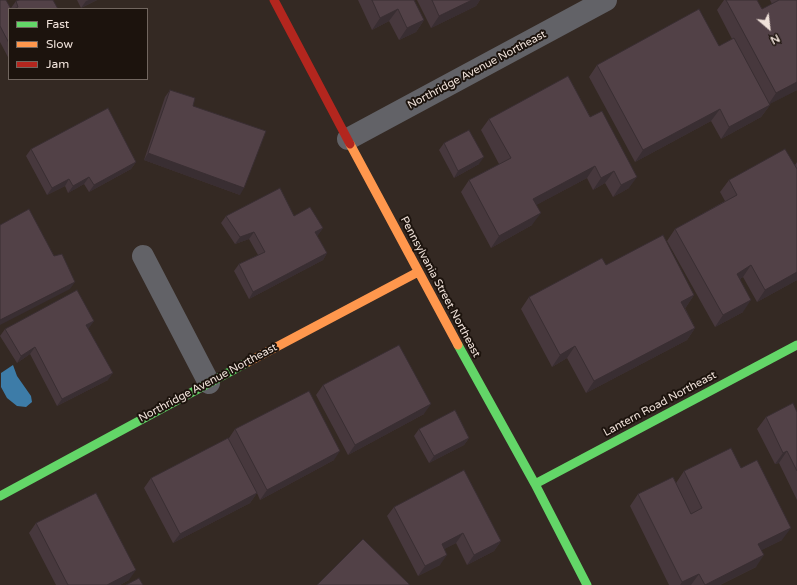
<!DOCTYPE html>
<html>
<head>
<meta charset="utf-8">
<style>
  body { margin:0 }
  #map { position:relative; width:797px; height:585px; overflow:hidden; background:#342923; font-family:"Varela Round",sans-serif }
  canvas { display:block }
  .legend { position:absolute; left:8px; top:8px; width:140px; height:72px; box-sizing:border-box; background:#1c130d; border:1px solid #71665f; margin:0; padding:5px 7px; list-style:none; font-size:12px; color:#f0e2da }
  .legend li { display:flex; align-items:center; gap:8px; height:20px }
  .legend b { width:20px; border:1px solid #71665f }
  .north { position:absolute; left:749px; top:8px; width:40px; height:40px; -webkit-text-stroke:3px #1c130d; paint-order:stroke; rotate:152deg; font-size:11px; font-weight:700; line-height:16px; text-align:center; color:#f0e2da }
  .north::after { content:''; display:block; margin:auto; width:14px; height:18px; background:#f0e2da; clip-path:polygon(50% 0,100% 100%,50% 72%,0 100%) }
</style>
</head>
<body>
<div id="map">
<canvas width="797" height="585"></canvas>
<ul class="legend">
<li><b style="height:5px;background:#63d668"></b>Fast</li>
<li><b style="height:5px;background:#ff974d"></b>Slow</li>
<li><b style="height:5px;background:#b3261e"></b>Jam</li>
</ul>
<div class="north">N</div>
</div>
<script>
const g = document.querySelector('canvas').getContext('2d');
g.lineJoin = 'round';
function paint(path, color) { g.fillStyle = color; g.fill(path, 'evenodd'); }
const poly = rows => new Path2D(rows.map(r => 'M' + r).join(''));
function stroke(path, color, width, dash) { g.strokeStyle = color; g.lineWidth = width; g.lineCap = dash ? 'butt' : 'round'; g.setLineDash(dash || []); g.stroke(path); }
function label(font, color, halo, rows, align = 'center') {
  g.font = font + ' "Varela Round",sans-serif'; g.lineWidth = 4; g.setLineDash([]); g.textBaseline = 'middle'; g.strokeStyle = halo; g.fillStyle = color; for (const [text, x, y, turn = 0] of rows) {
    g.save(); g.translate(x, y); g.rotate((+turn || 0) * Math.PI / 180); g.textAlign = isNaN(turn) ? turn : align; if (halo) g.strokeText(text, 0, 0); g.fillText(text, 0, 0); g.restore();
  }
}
paint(poly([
  [13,365,17,376,31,396,32,402,26,407,17,406,7,398,1,387,1,373]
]), '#3d7ca8');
stroke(poly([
  [348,139,606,0],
  [143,256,209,383]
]), '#626267', 22);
stroke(poly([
  [458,345,535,484,587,585],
  [535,484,797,345],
  [0,496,248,362]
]), '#63d668', 9);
stroke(poly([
  [350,144,458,345],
  [248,362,418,272]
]), '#ff974d', 9);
stroke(poly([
  [274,0,350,144]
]), '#b3261e', 9);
paint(poly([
  [0,0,9,9,9,59,0,42],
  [77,0,97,0,81,8],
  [358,0,414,0,424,20,416,32,399,40,389,21,372,30],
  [417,0,480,0,476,6,431,28],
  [724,0,757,0,762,9,772,4,770,0,797,0,797,90,769,104,770,105,761,117,721,139,711,121,635,162,589,77,597,65,719,46,732,39,717,10],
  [16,1,58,9,11,9,11,8],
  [568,76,629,188,613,197,605,183,593,190,587,178,536,205,532,225,491,248,461,192,469,180,499,164,481,130,489,119],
  [170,90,240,195,144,160,165,97],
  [444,143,479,164,454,178,439,150],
  [31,149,136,162,131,169,89,192,84,184,68,193,65,186,47,195,26,156],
  [797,162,797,280,757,302,743,277,740,279,743,312,715,327,667,241,675,229,725,201,720,192,729,180,795,165],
  [226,216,294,216,323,228,317,236,327,253,323,260,249,299,234,271,239,264,258,255,249,239,235,244,221,223],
  [606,265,694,295,686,307,685,308,695,328,687,340,586,393,567,358,552,367,521,309,529,297],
  [94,321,88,328,108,380,57,406,30,354,17,363,0,336,5,329],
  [323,385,424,414,348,455,316,395],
  [797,412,797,500,779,463,775,464,757,429,766,417],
  [235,429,334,460,260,500,257,493,250,503,173,543,144,488,151,478,229,438],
  [419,429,469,438,464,445,429,463,414,436],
  [741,468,782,540,761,550,756,567,720,585,669,585,630,506,638,494,676,483,684,471],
  [394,507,501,541,494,551,467,565,456,543,444,549,440,565,418,576,387,516],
  [36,523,129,580,120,585,56,585,29,533]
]), '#47383d');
paint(poly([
  [89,0,97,0,81,8,86,1],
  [472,0,480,0,476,6,431,28,439,16],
  [398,9,389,21,372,30,380,18],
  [424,20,416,32,399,40,407,28],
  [797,82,797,90,768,105,776,93],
  [770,105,761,117,721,139,729,127],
  [720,109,711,121,635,162,643,150],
  [148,153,244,188,240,195,144,160],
  [484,157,479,164,454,178,458,171],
  [136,162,131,169,89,192,94,185],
  [595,166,587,178,525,211,533,199],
  [614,171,605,183,593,190,601,178],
  [89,177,84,184,68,193,73,186],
  [637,177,629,188,613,197,621,185],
  [69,179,65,186,47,195,52,188],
  [541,213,532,225,491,248,499,236],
  [323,228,318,235,310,239,315,232],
  [254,232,249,239,235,244,240,237],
  [327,253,323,260,249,299,253,292],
  [751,265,743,277,728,286,737,274],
  [797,272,797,280,757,302,765,290],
  [75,282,70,289,0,325,0,320],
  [694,295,686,307,673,314,681,302],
  [751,300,743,312,715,327,723,315],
  [94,321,89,328,81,332,86,325],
  [695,328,687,340,586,393,594,381],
  [575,346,567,358,552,367,560,355],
  [35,347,30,354,17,363,21,356],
  [113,373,108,380,57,406,62,399],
  [431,404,424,414,348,455,355,445],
  [469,438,464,445,429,463,434,456],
  [340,451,334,460,260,500,267,490],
  [787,451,779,463,775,464,783,453],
  [257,493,250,503,173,543,180,534],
  [791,528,782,540,750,556,758,544],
  [463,533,456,543,435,554,442,544],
  [501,541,494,551,467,565,474,555],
  [447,555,440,565,418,576,425,566],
  [764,555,756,567,720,585,705,585],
  [136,570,129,580,120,585,107,585],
  [699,574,691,585,680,585,682,582]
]), '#392e32');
const building = poly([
  [0,0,6,0,11,9,9,9,9,43,0,26,0,0],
  [19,0,53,0,58,9,14,9,18,7,16,1,19,0],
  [372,0,414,0,424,20,407,28,398,9,380,18,372,0],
  [432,0,472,0,439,16,432,0],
  [726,0,757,0,762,9,779,0,797,0,797,82,776,93,726,0],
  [699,9,719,46,734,38,770,105,729,127,720,109,643,150,597,65,699,9],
  [568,76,590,117,602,111,637,177,621,185,614,171,601,178,595,166,533,199,541,213,499,236,469,180,511,158,489,119,568,76],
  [170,90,195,98,193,106,266,131,244,188,148,153,170,90],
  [108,108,136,162,94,185,89,177,73,186,69,179,52,188,31,149,108,108],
  [469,130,484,157,458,171,444,143,469,130],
  [785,149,797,169,797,272,765,290,751,265,737,274,751,300,723,315,675,229,737,195,729,180,785,149],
  [280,188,294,216,310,207,323,228,315,232,327,253,253,292,239,264,265,252,254,232,240,237,226,216,280,188],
  [29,209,54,256,62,254,75,282,0,320,0,225,29,209],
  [663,235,694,295,681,302,695,328,594,381,575,346,560,355,529,297,602,258,606,265,663,235],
  [77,290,94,321,86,325,113,373,62,399,35,347,21,356,5,329,77,290],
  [399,345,431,404,355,445,323,385,399,345],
  [309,391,340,451,267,490,235,429,309,391],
  [793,403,797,412,797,471,787,451,783,453,766,417,793,403],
  [455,410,469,438,434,456,419,429,455,410],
  [228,438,257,493,180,534,151,478,228,438],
  [731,448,741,468,757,460,791,528,758,544,764,555,705,585,699,574,682,582,638,494,673,477,691,514,702,508,684,471,731,448],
  [464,470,501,541,474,555,463,533,442,544,447,555,425,566,394,507,464,470],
  [96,493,136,570,107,585,68,585,36,523,96,493],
  [363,539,409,584,409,585,317,585,363,539],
  [139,578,143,585,126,585,139,578]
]);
paint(building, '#524147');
stroke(building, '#392e32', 1);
label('11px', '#f0e2da', '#1c130d', [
  ["Northridge Avenue Northeast",477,70,-28],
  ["Pennsylvania Street Northeast",440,287,62],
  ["Northridge Avenue Northeast",208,383,-28],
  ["Lantern Road Northeast",660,404,-28]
]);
</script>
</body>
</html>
